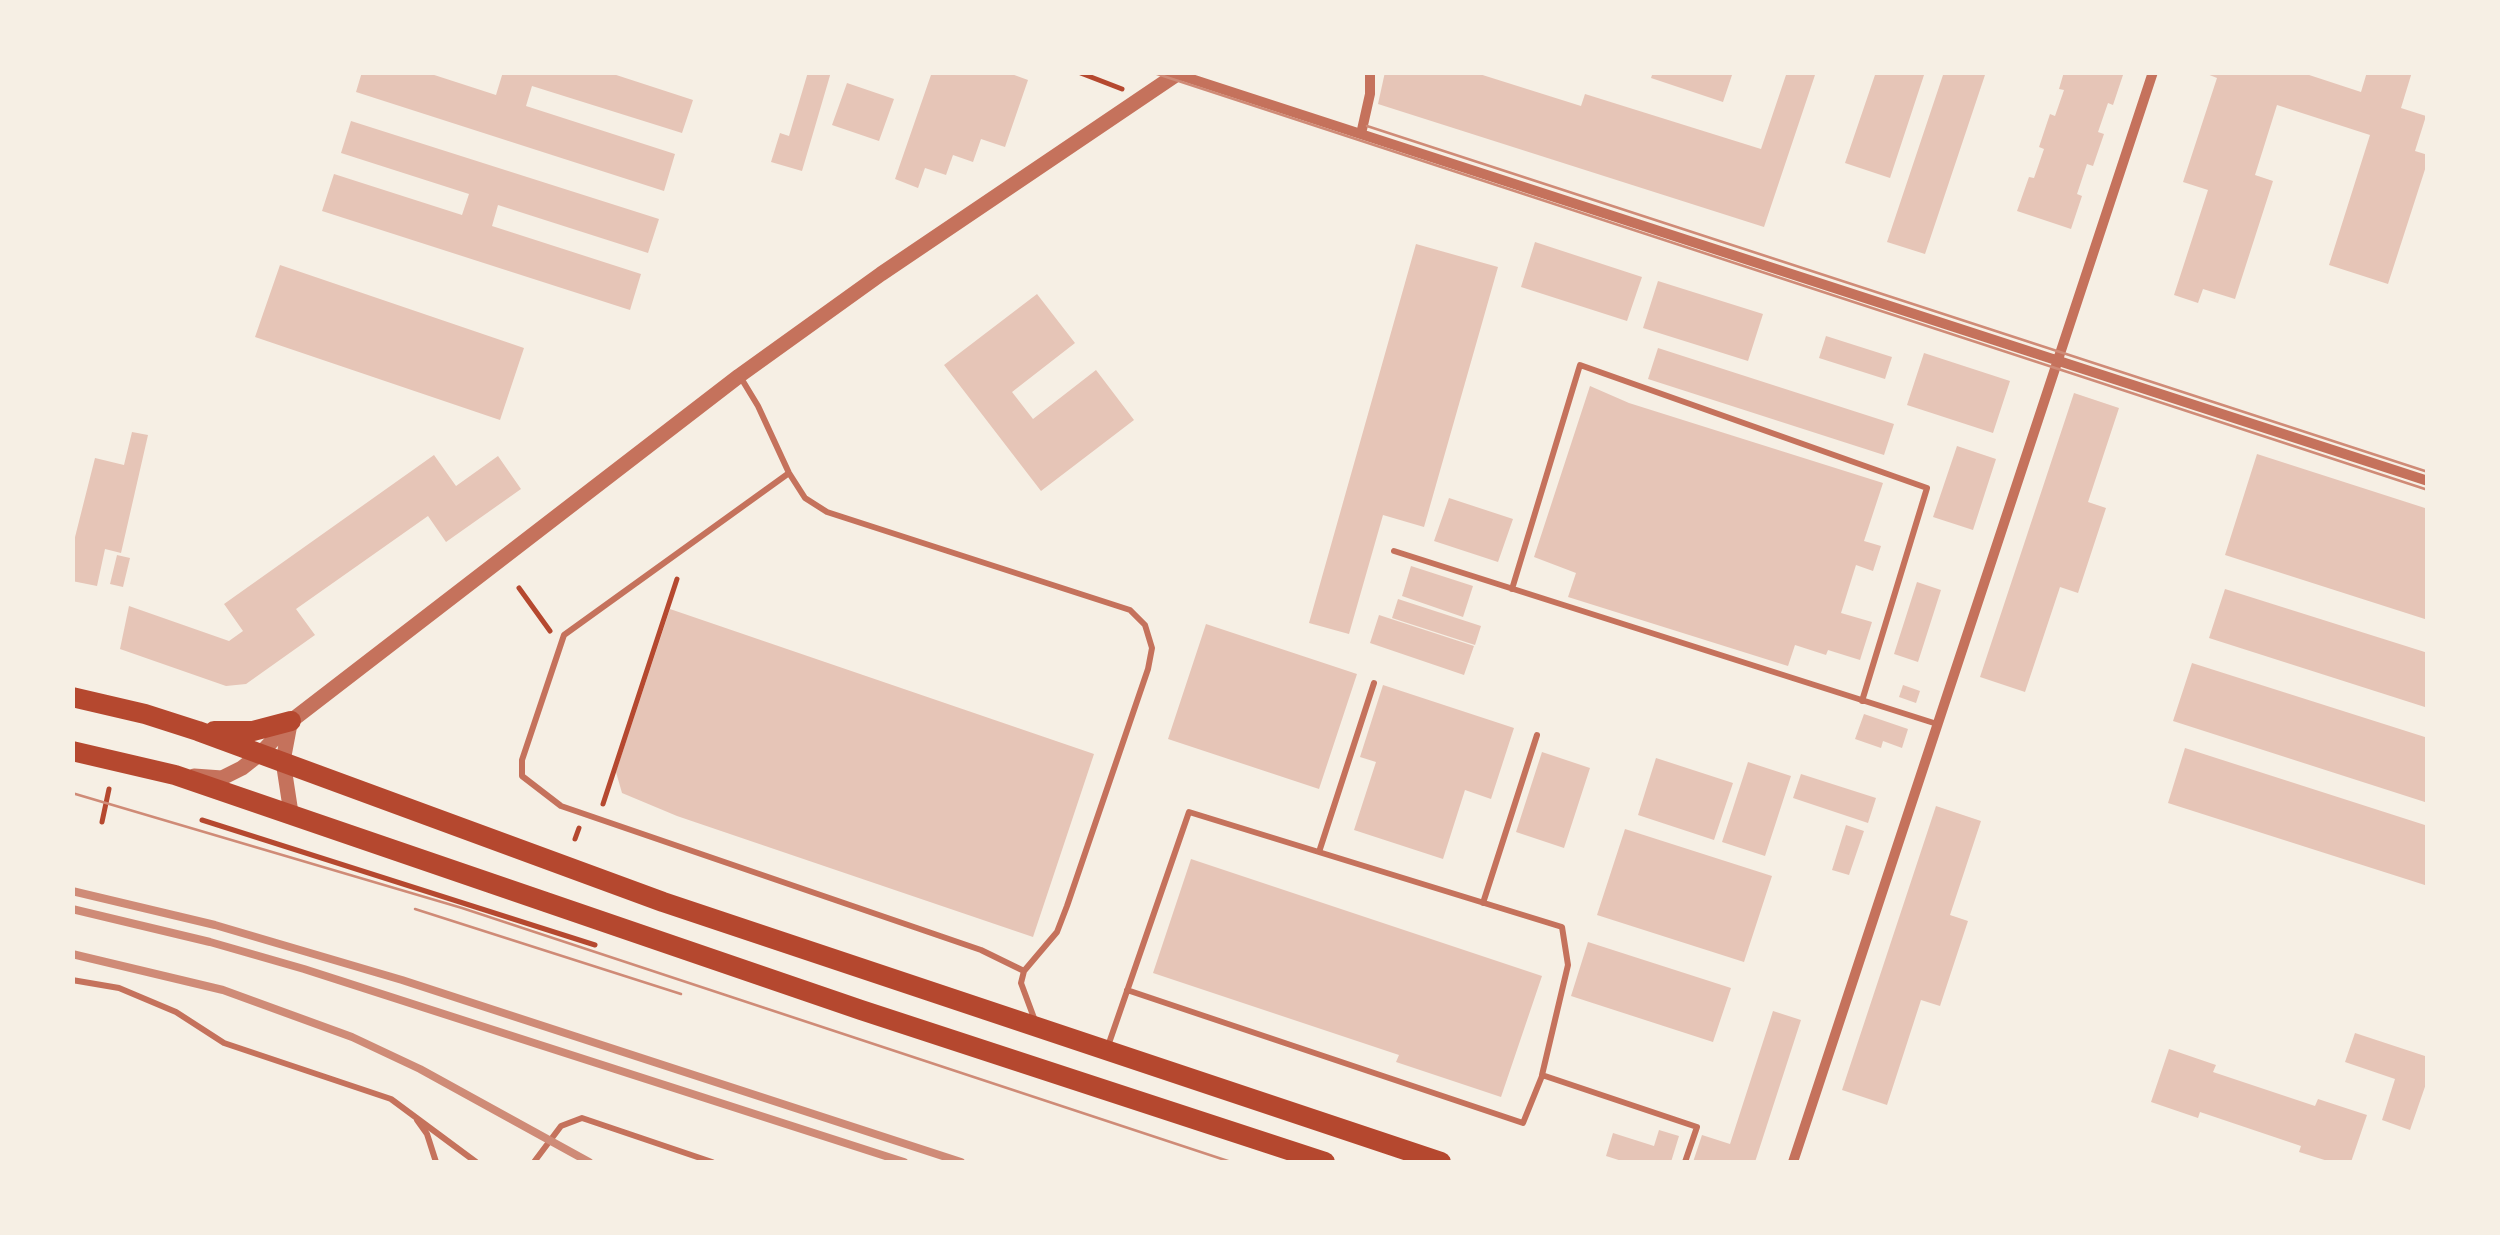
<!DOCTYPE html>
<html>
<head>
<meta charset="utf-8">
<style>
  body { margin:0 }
  #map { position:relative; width:2500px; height:1235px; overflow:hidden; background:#f6efe4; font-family:Poppins,sans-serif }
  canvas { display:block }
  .frame { position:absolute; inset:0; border:75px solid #f6efe4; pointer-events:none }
</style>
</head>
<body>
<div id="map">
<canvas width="2500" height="1235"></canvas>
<div class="frame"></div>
</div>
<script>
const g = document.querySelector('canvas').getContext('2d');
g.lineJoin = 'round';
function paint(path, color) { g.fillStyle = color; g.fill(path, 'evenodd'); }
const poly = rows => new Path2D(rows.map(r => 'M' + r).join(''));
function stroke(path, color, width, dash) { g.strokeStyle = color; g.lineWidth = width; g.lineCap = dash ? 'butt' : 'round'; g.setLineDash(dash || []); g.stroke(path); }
paint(poly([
  [362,72,425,72,496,95,503,72,607,72,693,100,682,133,532,86,526,106,675,154,664,191,356,92],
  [808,72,831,72,802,171,771,162,780,133,789,136],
  [932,72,1006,72,1028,80,1005,147,981,139,973,162,953,155,946,175,925,168,918,188,895,179],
  [1385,72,1473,72,1581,106,1585,94,1761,149,1787,72,1816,72,1764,227,1378,104],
  [1653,72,1733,72,1723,102,1651,78],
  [1876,72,1925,72,1890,178,1845,163],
  [1944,72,1986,72,1925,254,1887,242],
  [2064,72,2124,72,2113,105,2108,103,2098,132,2104,134,2093,166,2087,164,2077,194,2082,196,2071,229,2017,211,2029,177,2034,178,2044,149,2039,147,2050,114,2055,116,2064,90,2059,89],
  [2202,72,2300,72,2361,92,2367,72,2412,72,2401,108,2426,116,2415,151,2428,155,2428,160,2388,284,2329,265,2370,135,2277,105,2255,175,2273,181,2235,299,2203,289,2198,303,2174,295,2208,190,2183,182,2217,78],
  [847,83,894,99,879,141,832,125],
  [351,121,659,219,648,253,498,205,492,226,641,274,630,310,322,211,334,174,462,215,469,194,341,153],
  [1535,242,1642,277,1627,321,1521,287],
  [1416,244,1498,267,1424,527,1383,515,1349,634,1309,623],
  [280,265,524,348,500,420,255,337],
  [1658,281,1763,314,1748,361,1643,328],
  [1037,294,1075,343,1012,392,1033,419,1096,370,1134,420,1041,491,944,365],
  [1826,336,1892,357,1885,379,1819,358],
  [1658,348,1894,424,1884,455,1648,379],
  [1924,353,2010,381,1993,433,1907,405],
  [1590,386,1629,403,1883,483,1864,541,1881,546,1873,571,1856,565,1841,613,1872,622,1860,660,1828,650,1826,655,1795,645,1788,666,1568,597,1576,573,1534,557],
  [2074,393,2119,408,2088,502,2106,508,2078,593,2060,587,2025,692,1980,677],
  [132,432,148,435,121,553,105,549,97,586,72,581,72,549,95,458,124,465],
  [1957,446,1996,459,1973,530,1933,517],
  [2257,454,2428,509,2428,620,2225,555],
  [434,455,456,486,498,456,521,489,446,542,428,516,296,609,315,635,246,684,226,686,120,649,129,606,229,641,243,631,224,604],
  [1449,498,1513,519,1498,562,1434,541],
  [117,555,130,558,123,587,110,584],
  [1411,566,1473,586,1463,617,1402,596],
  [1917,582,1941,590,1918,662,1894,654],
  [2225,589,2428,653,2428,708,2209,638],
  [1398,599,1481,626,1475,645,1392,618],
  [670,609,1094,754,1033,937,677,816,622,793,616,772],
  [1379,615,1474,646,1464,675,1370,643],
  [1206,624,1357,674,1319,789,1168,739],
  [2192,663,2428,738,2428,803,2173,721],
  [1383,685,1514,728,1491,799,1465,790,1443,859,1354,830,1376,762,1360,757],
  [1903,685,1920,691,1916,703,1899,697],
  [1864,714,1908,729,1902,748,1883,741,1881,748,1855,739],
  [2185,748,2428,826,2428,886,2168,803],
  [1542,752,1590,768,1564,848,1516,832],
  [1656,758,1733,783,1714,840,1638,815],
  [1748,762,1791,776,1765,856,1722,842],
  [1801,774,1876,798,1868,823,1793,798],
  [1936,806,1981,821,1950,915,1968,921,1940,1006,1921,1000,1887,1105,1842,1090],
  [1846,825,1864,831,1849,875,1832,870],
  [1625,829,1772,876,1744,962,1597,915],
  [1191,859,1542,976,1501,1097,1396,1062,1399,1055,1153,973],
  [1588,942,1731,988,1713,1042,1571,996],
  [1773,1011,1801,1020,1755,1162,1693,1162,1702,1135,1730,1144],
  [2355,1033,2428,1057,2428,1078,2410,1130,2382,1120,2395,1079,2345,1062],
  [2169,1049,2216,1065,2213,1072,2315,1106,2318,1099,2367,1115,2351,1162,2331,1162,2299,1152,2301,1146,2200,1112,2198,1118,2151,1102],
  [1659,1130,1679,1136,1671,1162,1625,1162,1606,1156,1613,1133,1654,1146]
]), '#e6c5b7');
stroke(poly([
  [1078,72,1122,89],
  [519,588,550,631],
  [603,804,677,579],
  [202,820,595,945],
  [102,822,109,789],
  [575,839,579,828]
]), '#b5482f', 5);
stroke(poly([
  [741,378,758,406,789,473,805,498,827,512,1130,610,1145,625,1152,648,1148,669,1067,906,1057,932,1024,971,1021,983,1034,1018],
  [789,473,564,635,522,760,522,776,561,806,981,950,1024,971],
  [1394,551,1937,724],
  [1512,589,1580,365,1927,488,1862,701],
  [1319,852,1374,683],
  [1483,903,1537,735],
  [72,980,119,988,176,1012,224,1043,391,1099,476,1162],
  [1127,990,1523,1123,1542,1076],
  [1108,1046,1189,812,1562,927,1568,965,1542,1075,1697,1127,1685,1162],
  [417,1120,427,1134,436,1162],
  [534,1162,561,1126,582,1118,712,1162]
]), '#c5725c', 6);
stroke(poly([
  [1173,73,2428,481],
  [1361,134,1370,94,1370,72],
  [1793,1162,2153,72]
]), '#c5725c', 10);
stroke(poly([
  [290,724,283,761,291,813],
  [194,776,222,778,242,768,261,753,291,721,739,376,881,274,1180,72]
]), '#c5725c', 15);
stroke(poly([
  [72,697,145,714,198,731,663,902,1441,1162],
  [214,731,253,731,291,721],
  [72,751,175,775,861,1010,1325,1162]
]), '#b5482f', 20);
stroke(poly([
  [1151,72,2428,490],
  [1367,126,2428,472],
  [72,793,462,908,1231,1162],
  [415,909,681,994]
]), '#cf8b77', 2.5);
stroke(poly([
  [72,891,215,925,402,980,961,1162],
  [72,909,210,942,304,969,904,1162],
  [72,954,223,990,352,1037,420,1069,589,1162]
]), '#cf8b77', 8);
</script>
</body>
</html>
